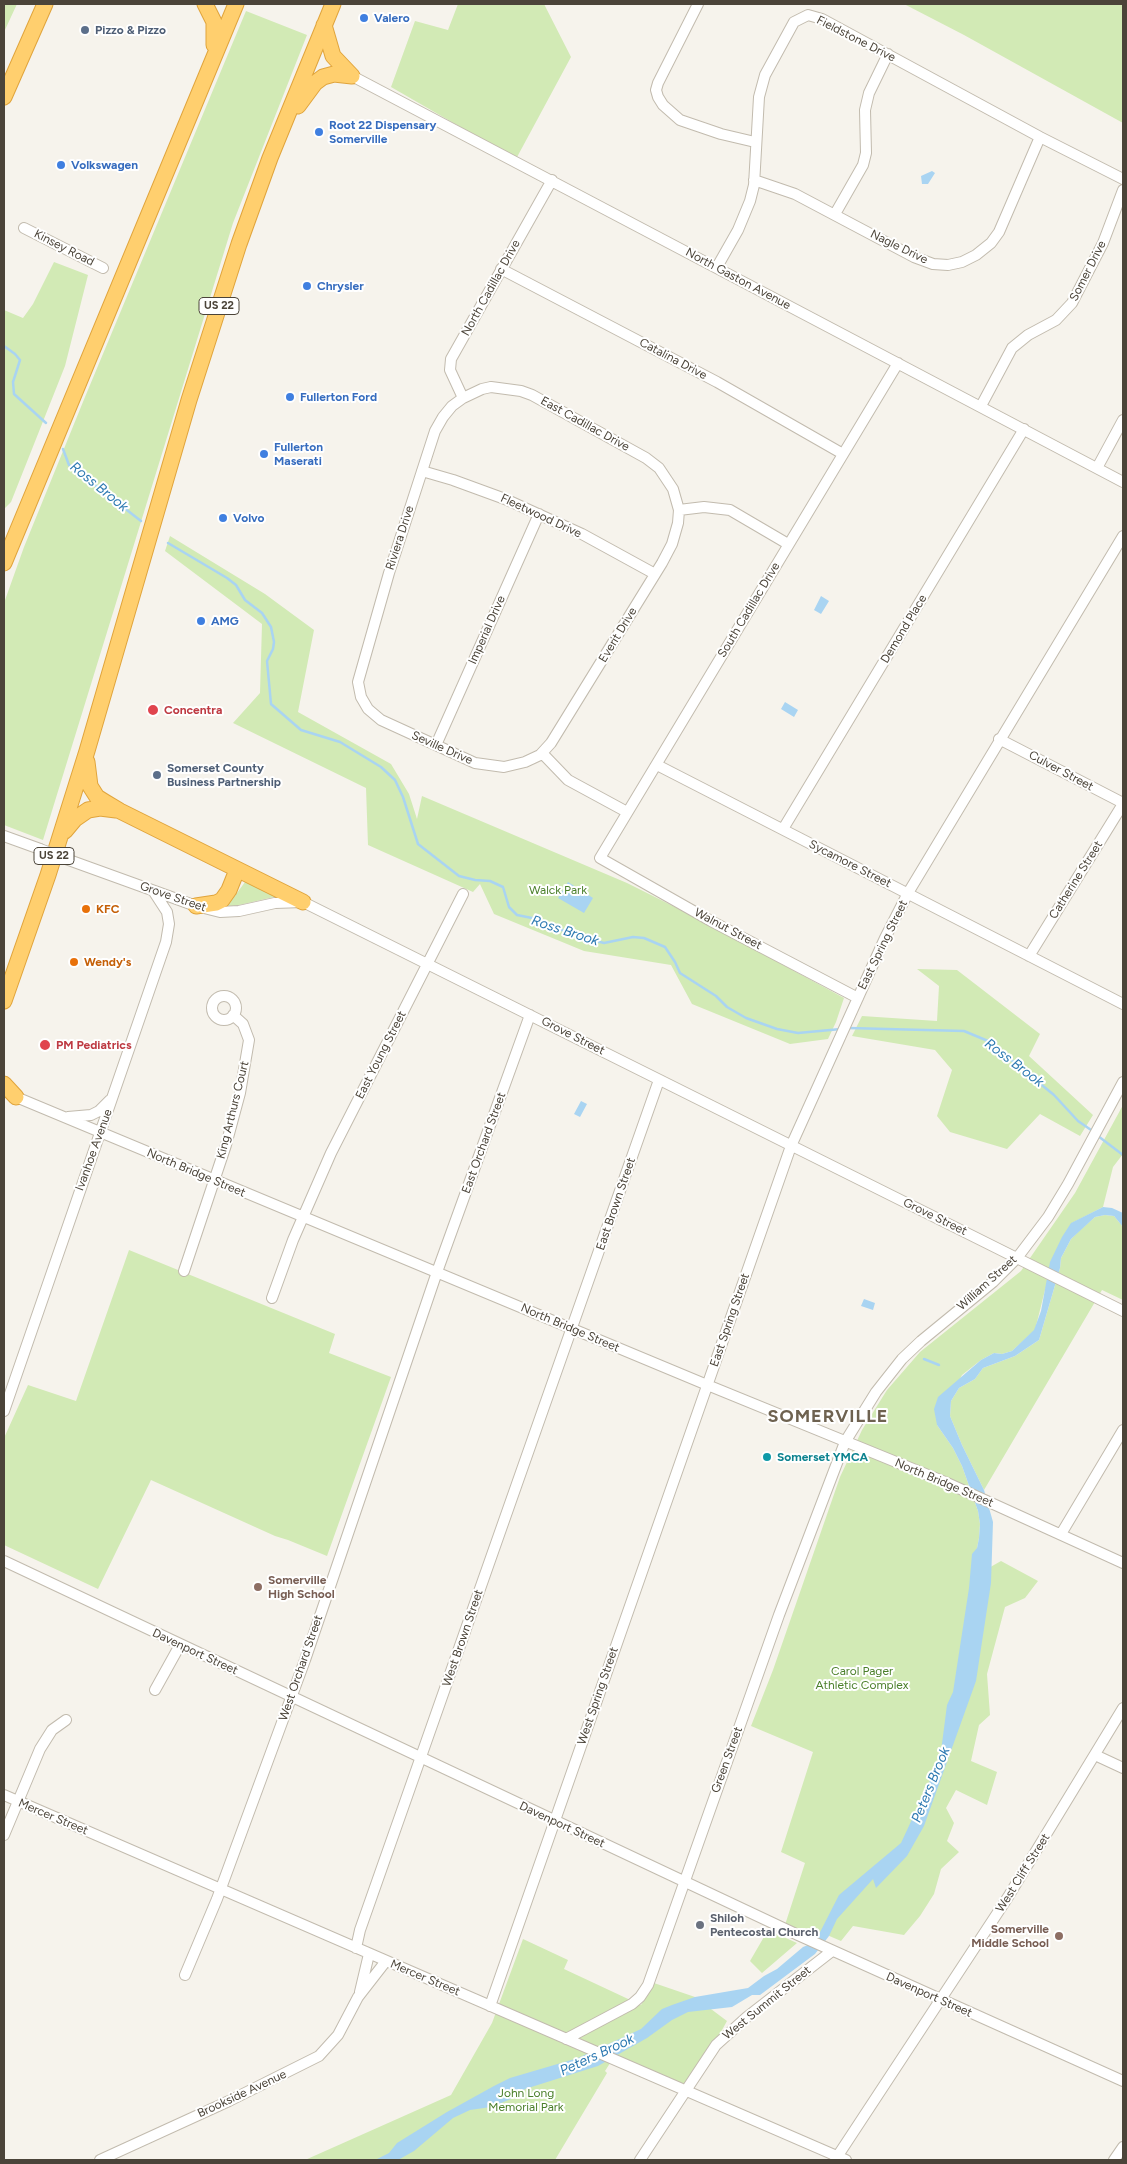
<!DOCTYPE html>
<html>
<head>
<meta charset="utf-8">
<style>
  body { margin:0 }
  #map { position:relative; width:1127px; height:2164px; overflow:hidden; background:#f6f3ec; font-family:Figtree,sans-serif }
  canvas { display:block }
  .frame { position:absolute; inset:0; border:5px solid #4b4439; pointer-events:none }
</style>
</head>
<body>
<div id="map">
<canvas width="1127" height="2164"></canvas>
<div class="frame"></div>
</div>
<script>
const g = document.querySelector('canvas').getContext('2d');
g.lineJoin = 'round';
function paint(path, color) { g.fillStyle = color; g.fill(path, 'evenodd'); }
const poly = rows => new Path2D(rows.map(r => 'M' + r).join(''));
function stroke(path, color, width, dash) { g.strokeStyle = color; g.lineWidth = width; g.lineCap = dash ? 'butt' : 'round'; g.setLineDash(dash || []); g.stroke(path); }
function label(font, color, halo, rows, align = 'center') {
  g.font = font + ' Figtree,sans-serif'; g.lineWidth = 4; g.setLineDash([]); g.textBaseline = 'middle'; g.strokeStyle = halo; g.fillStyle = color; for (const [text, x, y, turn = 0] of rows) {
    g.save(); g.translate(x, y); g.rotate((+turn || 0) * Math.PI / 180); g.textAlign = isNaN(turn) ? turn : align; if (halo) g.strokeText(text, 0, 0); g.fillText(text, 0, 0); g.restore();
  }
}
paint(poly([
  [4,4,17,4,4,32],
  [458,4,544,4,571,57,516,159,391,87,415,21,448,30],
  [904,4,1123,4,1123,123,964,35],
  [246,11,307,35,233,223,43,840,4,825,4,603,24,547,85,397],
  [54,262,88,275,65,366,11,502,4,509,4,310,23,318,33,304],
  [170,536,265,594,314,630,298,712,391,764,409,794,417,819,422,796,627,883,693,916,844,998,836,1022,828,1039,790,1044,692,1004,671,965,584,951,494,914,480,884,473,892,368,845,366,788,233,723,260,693,262,624,165,551],
  [245,882,275,895,274,897,226,908],
  [917,969,957,970,1040,1034,1029,1056,1093,1115,1080,1136,1040,1114,1007,1149,950,1132,937,1116,952,1070,935,1050,852,1036,862,1016,937,1021,939,986],
  [1123,1105,1123,1154,1113,1167,1103,1207,1072,1223,1045,1290,1035,1330,1012,1351,1002,1354,994,1353,981,1360,962,1375,937,1425,953,1448,962,1466,978,1511,980,1524,979,1538,971,1578,1001,1561,1038,1581,1025,1598,1005,1607,987,1674,990,1715,979,1725,971,1761,997,1772,987,1805,956,1790,946,1808,954,1823,947,1841,959,1852,941,1869,934,1894,920,1916,904,1935,853,1926,841,1941,820,1932,815,1942,784,1928,805,1863,781,1852,813,1752,751,1726,773,1670,840,1477,862,1430,887,1390,920,1352,1021,1271,1075,1193],
  [1105,1215,1114,1216,1123,1227,1123,1300,1102,1290,984,1490,962,1445,950,1416,951,1401,959,1388,975,1379,983,1368,1015,1356,1039,1340,1060,1268,1061,1258,1071,1239,1079,1231,1095,1217],
  [129,1250,335,1334,329,1353,391,1377,327,1556,288,1540,275,1536,151,1480,98,1589,4,1545,4,1438,28,1385,76,1401],
  [768,1930,797,1943,762,1973,750,1961],
  [523,1939,568,1960,564,1969,641,2005,654,1983,695,1997,727,2021,688,2091,612,2060,605,2071,607,2073,555,2160,305,2160,451,2095,492,2023]
]), '#d2eab5');
paint(poly([
  [932,171,935,173,928,184,922,184,921,176],
  [821,596,829,601,821,614,814,610],
  [785,702,798,710,794,717,781,709],
  [568,882,593,898,584,913,558,898],
  [581,1101,587,1104,580,1117,574,1114],
  [1103,1207,1112,1208,1123,1213,1123,1227,1114,1216,1105,1215,1095,1217,1071,1239,1061,1258,1060,1268,1039,1340,1015,1356,983,1368,975,1379,959,1388,951,1401,950,1416,962,1445,984,1490,993,1522,991,1583,976,1681,924,1826,907,1856,876,1888,873,1879,837,1919,829,1936,815,1954,760,1995,752,1995,732,2007,688,2012,672,2020,647,2038,598,2066,525,2089,511,2099,491,2107,470,2110,453,2118,414,2151,398,2160,375,2160,389,2153,397,2143,447,2112,494,2086,510,2078,578,2058,641,2029,662,2009,672,2005,695,1997,748,1988,764,1976,777,1969,803,1947,815,1942,839,1895,901,1843,940,1759,947,1705,953,1692,969,1588,972,1554,977,1548,979,1538,980,1524,978,1511,962,1466,953,1448,937,1425,934,1409,938,1397,981,1360,994,1353,1002,1354,1012,1351,1034,1330,1041,1311,1050,1262,1062,1237,1071,1223],
  [864,1299,875,1303,873,1310,861,1306]
]), '#a9d4f2');
stroke(poly([
  [4,346,15,354,20,360,13,382,14,394,46,423],
  [63,449,69,465,141,521],
  [168,543,227,578,236,585,245,600,262,613,271,627,274,642,273,649,267,661,271,704,301,730,340,742,381,767,395,780,403,797,418,844,459,876,475,880,490,881,503,887,509,907,517,915,532,918,577,936,604,943,633,937,644,938,665,947,675,962,680,973,716,996,727,1007,746,1018,777,1029,798,1033,841,1029],
  [848,1028,964,1031,988,1041,1054,1095,1078,1121,1094,1132],
  [1098,1136,1123,1155],
  [924,1359,939,1365]
]), '#a9d4f2', 2.5);
const minor = poly([
  [698,4,658,83,656,90,658,97,663,105,680,120,721,134,755,142],
  [352,76,1123,482],
  [754,180,795,194,914,257,933,264,948,265,962,262,976,255,991,243,999,232,1040,137],
  [835,214,863,165,866,153,865,110,869,93,888,54],
  [24,228,103,268],
  [717,267,738,230,750,201,754,185,759,97,765,75,794,22,808,15,822,19,1040,137,1123,179],
  [501,269,717,382,843,454],
  [491,387,521,391,532,395,646,458,659,468,673,489,679,510,678,523,672,544,662,563,551,743,540,755,525,762,504,767,475,763,381,720,368,709,361,697,358,682,389,573,435,431,443,417,452,406,463,398,482,389,491,387],
  [463,398,450,370,451,359,552,180],
  [981,406,1012,348,1028,335,1056,320,1072,303,1103,243,1123,190],
  [1097,468,1123,420],
  [422,471,453,480,505,499,582,534,655,574],
  [679,510,704,507,730,510,788,544],
  [999,739,1123,803],
  [436,745,539,514],
  [542,753,568,780,627,812],
  [657,765,1123,1004],
  [783,829,1024,429],
  [4,836,40,849],
  [66,859,196,906,220,912,239,911,275,903,303,902,1123,1311],
  [1029,956,1123,804],
  '212 1008a12 12 0 1 1 24 0a12 12 0 1 1-24 0Z',
  [858,998,711,921,600,858,898,363],
  [16,1097,700,1382,945,1482,1123,1563],
  [68,1117,91,1115,99,1111,110,1100],
  [184,1271,226,1145,240,1093,249,1040,243,1024,233,1015],
  [272,1298,293,1240,331,1153,463,894],
  [4,1411,166,942,169,924,167,912,154,892],
  [1061,1534,1123,1430],
  [4,1561,798,1935,1123,2081],
  [155,1690,180,1645],
  [1095,1755,1123,1768],
  [4,1795,846,2160],
  [4,1835,40,1749,52,1730,66,1720],
  [356,1948,360,1930,659,1080],
  [185,1975,217,1899,305,1660,437,1272,530,1015],
  [360,1992,369,1954],
  [490,2006,791,1146,885,938,908,893,1123,536],
  [566,2039,632,2004,640,1997,648,1985,779,1615,845,1442,876,1392,902,1359,921,1341,993,1282,1017,1258,1048,1217,1068,1184,1123,1082],
  [100,2160,229,2101,319,2056,338,2035,358,1997,386,1961],
  [640,2160,716,2045,747,2017,832,1951],
  [835,2160,1008,1897,1123,1708],
  [1114,2160,1123,2147]
]);
const highway = poly([
  [205,4,214,22,214,45],
  [324,25,333,56,352,76],
  [4,97,45,4],
  [298,106,315,83,323,77,334,74,352,76],
  [4,563,236,4],
  [87,762,90,786,97,797,105,802,120,811,303,902],
  [65,831,75,819,88,810,100,808,116,810],
  [196,906,216,903,222,900,229,890,237,870],
  [4,1001,48,875,87,751,189,400,239,244,270,158,333,4],
  [4,1084,16,1097]
]);
stroke(minor, '#c2bbae', 12);
stroke(highway, '#e0a43c', 17);
stroke(minor, '#fff', 10);
stroke(highway, '#ffcf6e', 15);
const minorBridge = poly([
  [40,849,66,859]
]);
stroke(minorBridge, '#c2bbae', 12, []);
stroke(minorBridge, '#fff', 10);
for (const [x, y, r, color] of [
  [364,18,5,"#3f7fe0"],
  [85,30,5,"#5c6f8a"],
  [319,132,5,"#3f7fe0"],
  [61,165,5,"#3f7fe0"],
  [307,286,5,"#3f7fe0"],
  [290,397,5,"#3f7fe0"],
  [264,454,5,"#3f7fe0"],
  [223,518,5,"#3f7fe0"],
  [201,621,5,"#3f7fe0"],
  [153,710,6,"#e0444e"],
  [157,775,5,"#5c6f8a"],
  [86,909,5,"#e8710a"],
  [74,962,5,"#e8710a"],
  [45,1045,6,"#e0444e"],
  [767,1457,5,"#0f9aa8"],
  [258,1587,5,"#8d6e63"],
  [700,1925,5,"#6b7280"],
  [1059,1936,5,"#8d6e63"]
]) { const dot = new Path2D(); dot.arc(x, y, r, 0, 2 * Math.PI); g.fillStyle = color; g.fill(dot); stroke(dot, '#fff', 2); }
for (const [x, y, w] of [
  [219,306,40],
  [54,856,40]
]) { const box = new Path2D(); box.roundRect(x - w / 2, y - 8.5, w, 17, 4); g.fillStyle = '#fff'; g.fill(box); stroke(box, '#4b4439', 1); }
label('bold 11px', '#4b4439', null, [
  ["US 22",219,306],
  ["US 22",54,856]
]);
label('bold 12px', '#366cbe', '#fff', [
  ["Valero",374,18],
  ["Root 22 Dispensary",329,125],
  ["Somerville",329,139],
  ["Volkswagen",71,165],
  ["Chrysler",317,286],
  ["Fullerton Ford",300,397],
  ["Fullerton",274,447],
  ["Maserati",274,461],
  ["Volvo",233,518],
  ["AMG",211,621]
], 'left');
label('bold 12px', '#4e5e75', '#fff', [
  ["Pizzo & Pizzo",95,30],
  ["Somerset County",167,768],
  ["Business Partnership",167,782]
], 'left');
label('12px', '#4b4439', '#fff', [
  ["Fieldstone Drive",856,39,27],
  ["Nagle Drive",899,247,26],
  ["Kinsey Road",64,248,27],
  ["Somer Drive",1088,271,-63],
  ["North Gaston Avenue",738,279,28],
  ["North Cadillac Drive",491,288,-61],
  ["Catalina Drive",673,359,28],
  ["East Cadillac Drive",585,424,29],
  ["Fleetwood Drive",541,516,25],
  ["Riviera Drive",400,538,-72],
  ["South Cadillac Drive",749,610,-59],
  ["Demond Place",904,629,-59],
  ["Imperial Drive",487,630,-66],
  ["Everit Drive",618,635,-59],
  ["Seville Drive",442,748,24],
  ["Culver Street",1061,771,28],
  ["Sycamore Street",850,864,27],
  ["Catherine Street",1076,880,-58],
  ["Grove Street",173,897,19],
  ["Walnut Street",728,929,28],
  ["East Spring Street",883,945,-64],
  ["Grove Street",573,1036,27],
  ["East Young Street",381,1055,-63],
  ["King Arthurs Court",233,1110,-76],
  ["East Orchard Street",484,1143,-70],
  ["Ivanhoe Avenue",94,1150,-70],
  ["North Bridge Street",196,1173,23],
  ["East Brown Street",616,1204,-71],
  ["Grove Street",935,1217,26],
  ["William Street",987,1283,-42],
  ["East Spring Street",730,1320,-71],
  ["North Bridge Street",570,1328,23],
  ["North Bridge Street",944,1483,23],
  ["West Brown Street",463,1638,-71],
  ["Davenport Street",195,1652,25],
  ["West Orchard Street",301,1668,-71],
  ["West Spring Street",598,1696,-71],
  ["Green Street",727,1760,-70],
  ["Mercer Street",53,1817,23],
  ["Davenport Street",562,1825,25],
  ["West Cliff Street",1023,1873,-58],
  ["Mercer Street",425,1978,23],
  ["Davenport Street",929,1995,24],
  ["West Summit Street",767,2003,-39],
  ["Brookside Avenue",242,2094,-25]
]);
label('bold 12px', '#be3a42', '#fff', [
  ["Concentra",164,710],
  ["PM Pediatrics",56,1045]
], 'left');
label('12px', '#4a7f2a', '#fff', [
  ["Walck Park",558,890],
  ["Carol Pager",862,1671],
  ["Athletic Complex",862,1685],
  ["John Long",526,2093],
  ["Memorial Park",526,2107]
]);
label('bold 12px', '#c56008', '#fff', [
  ["KFC",96,909],
  ["Wendy's",84,962]
], 'left');
label('bold 12px', '#0d838f', '#fff', [
  ["Somerset YMCA",777,1457]
], 'left');
label('bold 12px', '#785e54', '#fff', [
  ["Somerville",268,1580],
  ["High School",268,1594],
  ["Somerville",1049,1929,"right"],
  ["Middle School",1049,1943,"right"]
], 'left');
label('bold 12px', '#5b616d', '#fff', [
  ["Shiloh",710,1918],
  ["Pentecostal Church",710,1932]
], 'left');
label('italic 14px', '#2e7ab2', '#fff', [
  ["Ross Brook",99,487,39],
  ["Ross Brook",565,931,18],
  ["Ross Brook",1014,1063,37],
  ["Peters Brook",931,1785,-68],
  ["Peters Brook",597,2055,-25]
]);
g.letterSpacing = '1px';
label('bold 18px', '#6e6250', '#fff', [
  ["SOMERVILLE",828,1417]
]);
g.letterSpacing = '0px';
</script>
</body>
</html>
